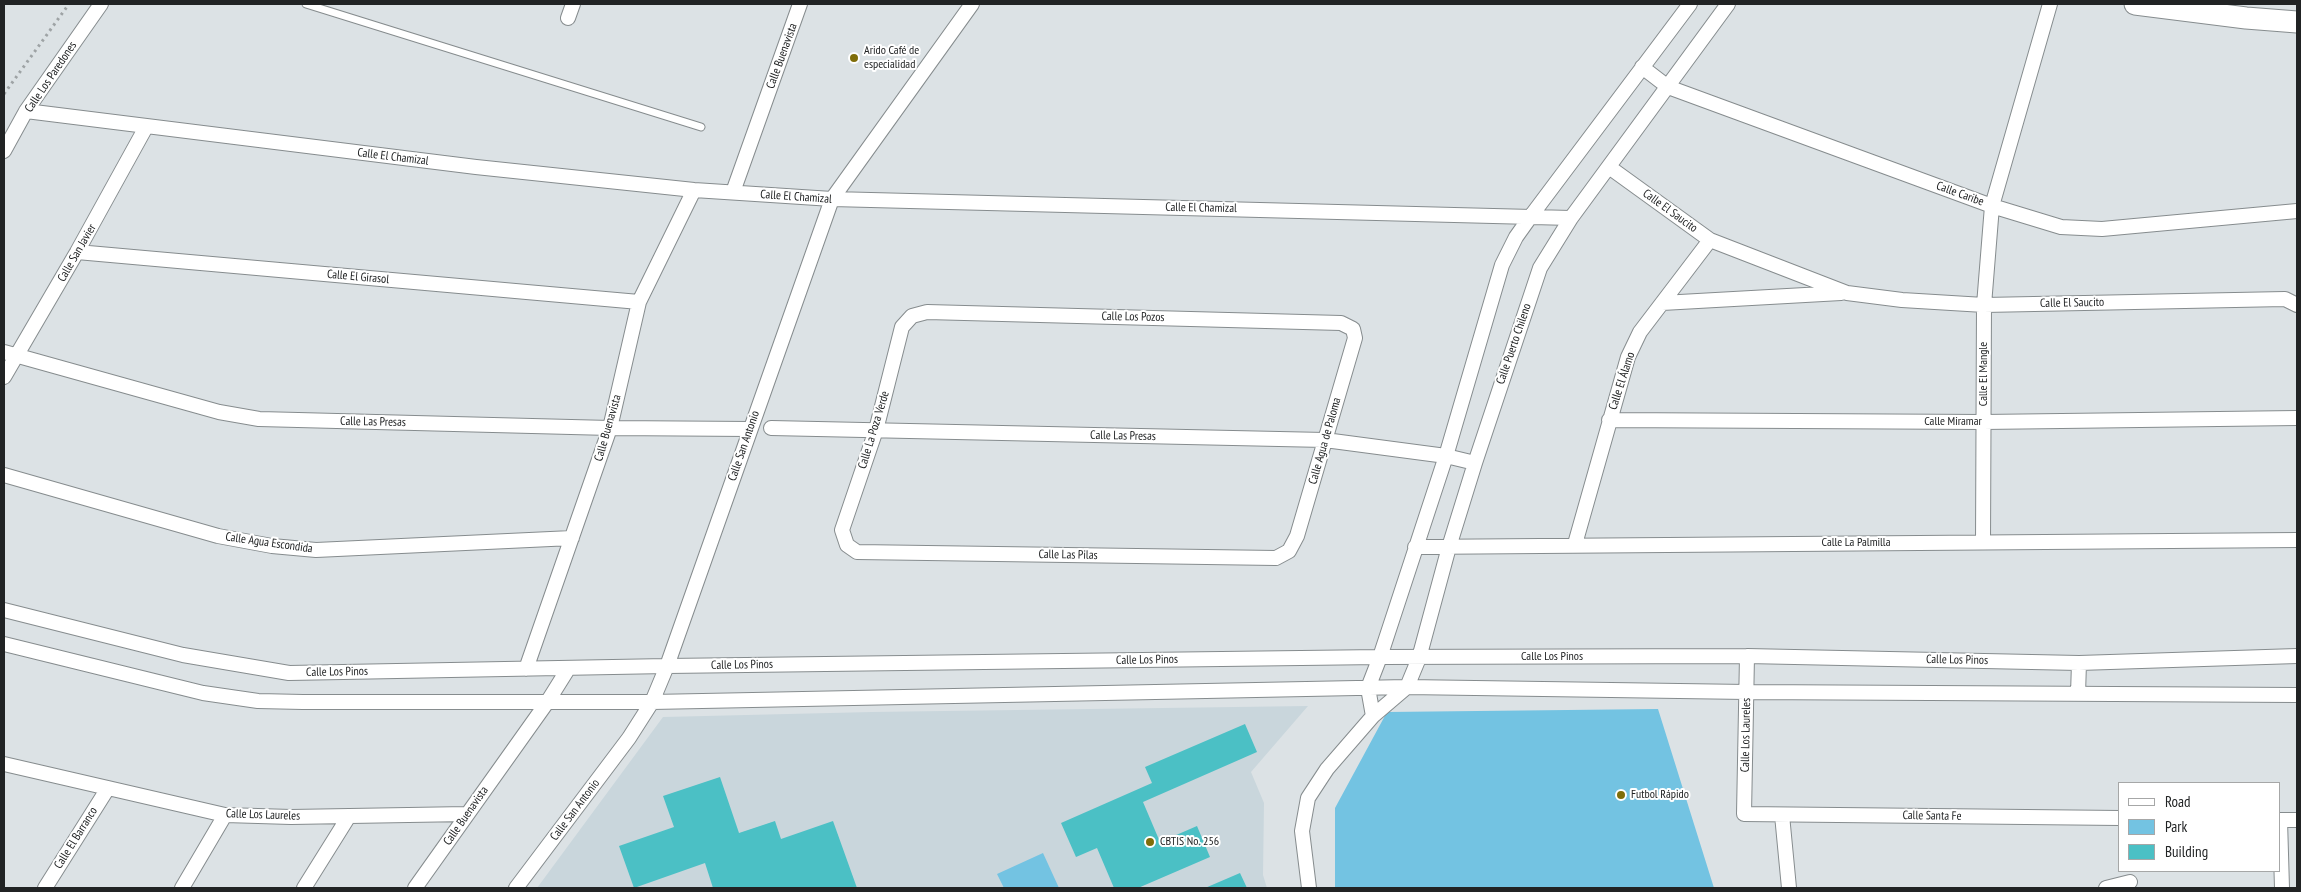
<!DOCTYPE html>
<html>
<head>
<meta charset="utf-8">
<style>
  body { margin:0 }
  #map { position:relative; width:2301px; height:892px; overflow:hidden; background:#dce2e5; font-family:"PT Sans Narrow",sans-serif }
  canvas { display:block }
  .frame { position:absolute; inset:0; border:5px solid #212324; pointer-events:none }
  .legend { position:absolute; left:2118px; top:782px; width:162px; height:90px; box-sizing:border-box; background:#fff; border:1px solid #a6a7a7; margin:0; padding:6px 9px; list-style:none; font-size:15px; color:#212324 }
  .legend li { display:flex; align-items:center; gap:10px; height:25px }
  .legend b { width:25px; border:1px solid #a6a7a7 }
</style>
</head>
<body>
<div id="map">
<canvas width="2301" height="892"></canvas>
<div class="frame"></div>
<ul class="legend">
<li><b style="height:6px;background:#fff"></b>Road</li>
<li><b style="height:14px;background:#73c3e2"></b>Park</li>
<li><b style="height:14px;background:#4bc0c5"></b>Building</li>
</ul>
</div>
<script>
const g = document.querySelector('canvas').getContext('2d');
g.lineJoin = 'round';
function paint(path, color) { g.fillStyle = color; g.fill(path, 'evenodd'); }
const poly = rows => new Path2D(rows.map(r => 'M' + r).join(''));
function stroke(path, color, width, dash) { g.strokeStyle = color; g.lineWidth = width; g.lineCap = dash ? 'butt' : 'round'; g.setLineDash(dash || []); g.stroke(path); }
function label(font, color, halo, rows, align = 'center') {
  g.font = font + ' "PT Sans Narrow",sans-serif'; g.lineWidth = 4; g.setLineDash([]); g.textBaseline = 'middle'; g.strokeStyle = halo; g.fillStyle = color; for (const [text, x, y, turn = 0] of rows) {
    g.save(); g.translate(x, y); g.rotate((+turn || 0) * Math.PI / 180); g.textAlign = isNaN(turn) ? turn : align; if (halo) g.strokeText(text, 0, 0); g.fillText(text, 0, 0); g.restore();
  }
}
paint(poly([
  [1308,706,1251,772,1264,803,1263,875,1267,888,537,888,663,717,872,712]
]), '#c9d6dc');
paint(poly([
  [1658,709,1714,888,1335,888,1335,808,1387,712],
  [1043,853,1059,888,1004,888,997,874]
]), '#73c3e2');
paint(poly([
  [1245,724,1257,752,1143,802,1160,842,1197,826,1210,857,1138,888,1114,888,1097,848,1076,857,1061,823,1152,783,1145,767],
  [720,777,739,833,775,821,781,839,833,821,857,888,713,888,705,863,634,888,619,846,674,827,663,796],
  [1240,873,1247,888,1205,888]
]), '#4bc0c5');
const lane = poly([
  [306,4,701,127]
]);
const street = poly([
  [568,18,573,4],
  [1642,67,1668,87,1992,206,2061,227,2102,229,2297,211],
  [26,111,476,167,694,190,832,199,1571,218],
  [4,151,26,111,101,4],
  [1609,167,1710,240,1847,293,1902,300,1984,305,2285,299,2297,305],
  [733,192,800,4],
  [77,252,639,302],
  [1662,303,1841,293],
  [927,312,1341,323,1353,329,1355,338,1297,536,1289,551,1276,558,857,552,847,545,842,530,876,430,902,327,912,316,927,312],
  [4,352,219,412,259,419,610,428,750,429],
  [4,377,77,252,146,127],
  [1609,420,1983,422,2297,418],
  [771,428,1325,440,1446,456,1475,463],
  [4,475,218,536,272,546,316,550,572,538],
  [1983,542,1984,305,1992,206,2050,4],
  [1575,544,1628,357,1640,332,1710,240],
  [1415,547,2297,540],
  [4,610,183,655,289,673,667,666,1380,657,1747,656,2079,663,2297,656],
  [4,644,203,693,258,701,303,702,652,702,1407,687,1747,692,2297,695],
  [1747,656,1744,814,2120,818],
  [526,669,610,428,639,302,694,190],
  [2078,694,2079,663],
  [1373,716,1368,688,1380,657,1446,456,1502,265,1516,237,1531,216,1690,4],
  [4,764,225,815,291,817,467,814],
  [1782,815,1789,888],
  [2280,820,2282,888],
  [2280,820,2297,820],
  [45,888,108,788],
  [182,888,225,815],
  [304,888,349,816],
  [415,888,548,701,568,669],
  [516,888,629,738,652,702,667,666,832,199,972,4],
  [1309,888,1302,831,1308,798,1327,769,1373,716,1407,687,1419,658,1449,547,1475,463,1540,268,1571,218,1728,4],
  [2106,888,2130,882]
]);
const primary = poly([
  [2135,4,2246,18,2297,22]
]);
stroke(lane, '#868c8e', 9);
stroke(street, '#868c8e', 16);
stroke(primary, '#868c8e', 23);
stroke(poly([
  [4,94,69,4]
]), '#9ea3a5', 3, [2.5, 4]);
stroke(lane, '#fff', 7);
stroke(street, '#fff', 14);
stroke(primary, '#fff', 21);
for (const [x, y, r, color] of [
  [854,58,5,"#7f6d09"],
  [1621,795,5,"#7f6d09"],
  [1150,842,5,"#7f6d09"]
]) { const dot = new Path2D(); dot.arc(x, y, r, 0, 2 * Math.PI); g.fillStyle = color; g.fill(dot); stroke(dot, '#fff', 2); }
label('12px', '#212324', '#fff', [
  ["Arido Café de",864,51],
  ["especialidad",864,65],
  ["Futbol Rápido",1631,795],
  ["CBTIS No. 256",1160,842]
], 'left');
label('12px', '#212324', '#fff', [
  ["Calle Buenavista",782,56,-70],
  ["Calle Los Paredones",51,77,-56],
  ["Calle El Chamizal",393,157,7],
  ["Calle Caribe",1960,194,20],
  ["Calle El Chamizal",796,197,4],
  ["Calle El Chamizal",1201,208,1],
  ["Calle El Saucito",1670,211,36],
  ["Calle San Javier",77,253,-60],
  ["Calle El Girasol",358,277,5],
  ["Calle El Saucito",2072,303,-1],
  ["Calle Los Pozos",1133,317,1],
  ["Calle Puerto Chileno",1514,344,-71],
  ["Calle El Mangle",1984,374,-90],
  ["Calle El Álamo",1622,381,-72],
  ["Calle Las Presas",373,422,1],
  ["Calle Miramar",1953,422],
  ["Calle Buenavista",608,428,-74],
  ["Calle La Poza Verde",874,430,-73],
  ["Calle Las Presas",1123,436,1],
  ["Calle Agua de Paloma",1325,441,-74],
  ["Calle San Antonio",744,446,-71],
  ["Calle Agua Escondida",269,543,8],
  ["Calle La Palmilla",1856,543],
  ["Calle Las Pilas",1068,555,1],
  ["Calle Los Pinos",1552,657],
  ["Calle Los Pinos",1147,660,-1],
  ["Calle Los Pinos",1957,660,1],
  ["Calle Los Pinos",742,665,-1],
  ["Calle Los Pinos",337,672,-1],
  ["Calle Los Laureles",1746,735,-89],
  ["Calle San Antonio",575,810,-53],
  ["Calle Los Laureles",263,815,2],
  ["Calle Buenavista",466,816,-55],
  ["Calle Santa Fe",1932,816,1],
  ["Calle El Barranco",76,838,-58]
]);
</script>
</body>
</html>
